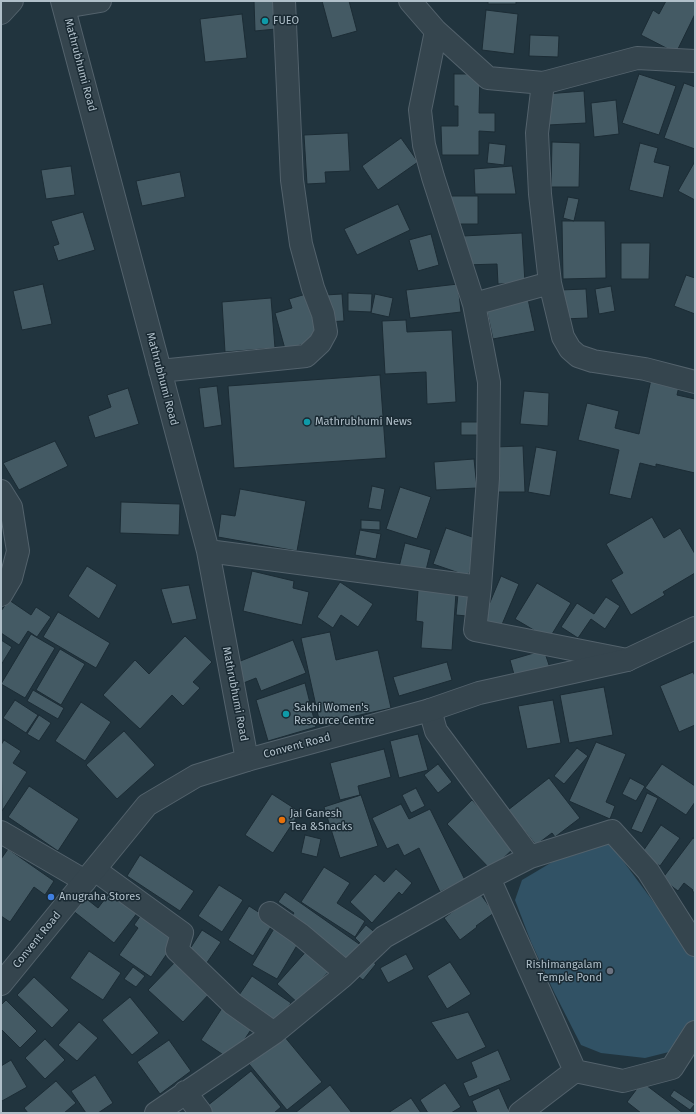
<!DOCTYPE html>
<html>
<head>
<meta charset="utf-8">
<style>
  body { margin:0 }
  #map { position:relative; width:696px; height:1114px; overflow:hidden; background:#21343e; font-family:"Fira Sans",sans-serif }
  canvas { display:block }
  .frame { position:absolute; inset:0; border:2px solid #b0bfc9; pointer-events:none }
</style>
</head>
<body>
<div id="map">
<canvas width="696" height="1114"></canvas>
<div class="frame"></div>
</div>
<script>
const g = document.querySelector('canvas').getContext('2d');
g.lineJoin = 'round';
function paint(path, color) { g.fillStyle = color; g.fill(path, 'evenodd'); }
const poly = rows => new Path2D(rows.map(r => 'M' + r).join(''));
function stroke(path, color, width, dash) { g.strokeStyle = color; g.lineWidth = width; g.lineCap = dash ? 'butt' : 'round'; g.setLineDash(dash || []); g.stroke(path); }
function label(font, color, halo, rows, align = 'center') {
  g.font = font + ' "Fira Sans",sans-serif'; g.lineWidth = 3; g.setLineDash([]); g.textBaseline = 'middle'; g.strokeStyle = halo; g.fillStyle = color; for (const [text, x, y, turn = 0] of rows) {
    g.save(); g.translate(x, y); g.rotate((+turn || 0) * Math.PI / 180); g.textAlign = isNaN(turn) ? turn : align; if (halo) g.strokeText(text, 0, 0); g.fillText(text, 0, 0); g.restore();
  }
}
paint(poly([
  [598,841,612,846,695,958,695,1020,677,1050,645,1058,601,1053,581,1045,554,992,531,942,515,900,522,880,554,861]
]), '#315265');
const building = poly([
  [254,1,273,1,276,29,255,31,254,1],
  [322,1,349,1,357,31,332,38,322,1],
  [488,1,516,1,516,4,488,4,488,1],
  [666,1,695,1,695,14,676,53,641,35,653,10,659,14,666,1],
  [486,10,518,14,514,54,482,50,486,10],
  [242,14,247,58,205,62,200,19,242,14],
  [530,35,559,36,558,57,529,56,530,35],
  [454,74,480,74,479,113,495,113,495,132,479,131,479,155,442,155,441,126,458,126,458,106,454,106,454,74],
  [639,74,676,86,659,135,622,123,639,74],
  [684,83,695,87,695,149,664,138,684,83],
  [584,91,586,123,548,125,546,94,584,91],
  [616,100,619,134,594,137,591,103,616,100],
  [348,133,350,171,325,172,326,183,307,184,304,135,348,133],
  [401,138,418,162,378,190,362,166,401,138],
  [552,142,580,143,579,187,551,187,552,142],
  [489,143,506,145,504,165,487,163,489,143],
  [640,143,658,148,654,162,670,166,663,198,629,190,640,143],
  [694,163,695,163,695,200,678,191,694,163],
  [71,166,75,195,46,199,41,170,71,166],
  [512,166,516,194,475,194,474,169,512,166],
  [180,172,185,197,142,206,136,181,180,172],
  [450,196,478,196,478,224,450,224,450,196],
  [568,197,579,199,574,221,563,218,568,197],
  [398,204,410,230,357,255,344,229,398,204],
  [83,212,95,250,58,261,53,246,59,244,51,221,83,212],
  [562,221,605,221,606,278,563,279,562,221],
  [522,233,525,283,498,284,497,264,464,265,463,236,522,233],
  [431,234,439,265,418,271,409,240,431,234],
  [621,243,650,243,649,279,621,279,621,243],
  [686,275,695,278,695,314,674,306,686,275],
  [43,284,52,324,22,330,13,291,43,284],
  [458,284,461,312,410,318,406,290,458,284],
  [611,286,615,311,599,314,595,289,611,286],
  [586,289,588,318,562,319,560,290,586,289],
  [348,293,372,294,371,312,348,311,348,293],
  [306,294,319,340,285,349,275,313,292,308,289,299,306,294],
  [342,294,344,321,326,322,325,295,342,294],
  [375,294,393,298,389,317,371,313,375,294],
  [271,298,275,348,225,352,222,302,271,298],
  [528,299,535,331,493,339,486,307,528,299],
  [406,320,407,332,452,330,456,402,427,404,426,372,385,374,382,321,406,320],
  [380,375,386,458,234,468,228,386,380,375],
  [652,375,680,382,677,395,695,399,695,473,656,464,656,467,640,463,631,499,609,494,619,450,578,440,587,403,619,411,615,428,639,434,652,375],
  [217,386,222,425,204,428,199,388,217,386],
  [128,388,139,424,95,438,88,416,111,407,107,395,128,388],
  [524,391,549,393,548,426,520,424,524,391],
  [461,422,478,422,478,435,461,435,461,422],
  [55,441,68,466,19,490,3,463,55,441],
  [523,446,525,492,494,492,494,447,523,446],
  [536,447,557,451,550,496,528,492,536,447],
  [474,459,477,488,436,490,434,462,474,459],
  [372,486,385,489,381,510,368,508,372,486],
  [400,487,431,497,417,539,386,529,400,487],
  [240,489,306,501,297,551,218,537,221,514,235,516,240,489],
  [121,502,180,504,179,535,120,533,121,502],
  [652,517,664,538,680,528,695,554,695,573,663,592,665,595,631,615,611,580,623,573,606,544,652,517],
  [361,520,380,521,380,530,361,529,361,520],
  [446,528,481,540,468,576,433,564,446,528],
  [360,530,381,534,376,559,355,555,360,530],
  [405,543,431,550,425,574,399,567,405,543],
  [87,566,117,585,99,619,68,596,87,566],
  [252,571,294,581,293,588,309,592,302,625,243,611,252,571],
  [501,576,519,584,498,634,480,626,501,576],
  [340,582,373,604,358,627,341,615,333,628,317,617,340,582],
  [537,583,571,603,549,639,515,619,537,583],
  [189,585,197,619,172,624,161,589,189,585],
  [418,590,456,593,452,650,421,648,423,622,416,621,418,590],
  [458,594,469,595,467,616,456,615,458,594],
  [606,597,620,606,605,629,591,619,578,638,561,627,577,603,594,614,606,597],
  [9,600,31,615,36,607,51,617,37,637,28,631,19,645,1,633,1,611,9,600],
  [58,612,110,643,96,668,43,637,58,612],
  [330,632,336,660,378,650,391,708,320,724,301,638,330,632],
  [31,634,55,648,25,698,1,684,31,634],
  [185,636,212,662,193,682,200,688,183,706,172,695,140,729,103,695,135,660,149,674,185,636],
  [1,640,12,647,1,665,1,640],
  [293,640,306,673,261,691,256,678,241,684,233,664,293,640],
  [60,649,85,664,61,705,36,690,60,649],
  [544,650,550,668,515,678,510,660,544,650],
  [447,662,452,680,399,696,393,677,447,662],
  [693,672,695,676,695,725,679,732,660,686,693,672],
  [305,683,316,727,268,741,256,700,305,683],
  [604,687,613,735,569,743,560,695,604,687],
  [33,690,64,708,58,719,27,701,33,690],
  [15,700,38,715,26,733,3,718,15,700],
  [553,700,561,743,527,749,518,706,553,700],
  [81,702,111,722,85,761,55,741,81,702],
  [39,715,51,723,39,741,27,734,39,715],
  [124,731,155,765,117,799,86,765,124,731],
  [418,734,428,770,399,778,390,741,418,734],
  [4,740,21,751,13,763,27,772,2,811,1,745,4,740],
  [596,742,626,754,606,802,615,806,610,819,569,801,596,742],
  [577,748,588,756,564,784,554,776,577,748],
  [384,749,391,777,358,786,360,795,340,800,330,763,384,749],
  [438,764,452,782,438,793,424,775,438,764],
  [662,764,695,786,695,802,686,815,645,788,662,764],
  [549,778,580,818,555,837,552,833,536,845,508,810,549,778],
  [630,778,645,786,636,801,622,794,630,778],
  [29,786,79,819,58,851,8,817,29,786],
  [416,788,425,806,411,813,402,795,416,788],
  [647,793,658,798,642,833,631,829,647,793],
  [272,794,300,812,273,853,245,835,272,794],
  [361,795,378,846,340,858,324,807,361,795],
  [472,800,516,846,491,870,447,824,472,800],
  [401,804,409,819,430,809,465,880,440,892,419,848,404,856,398,844,387,849,372,818,401,804],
  [661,825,680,838,660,866,641,854,661,825],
  [305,835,321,839,317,857,301,853,305,835],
  [693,838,695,839,695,893,692,891,693,890,684,883,678,891,662,879,693,838],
  [8,849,54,881,45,895,34,887,10,922,1,916,1,859,8,849],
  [140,855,194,891,180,911,127,876,140,855],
  [324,867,350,883,337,903,365,921,355,937,301,902,324,867],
  [396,869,412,883,402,895,399,892,372,923,350,902,375,874,384,882,396,869],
  [219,885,243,900,222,932,198,916,219,885],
  [111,891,138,912,114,943,72,910,83,896,98,908,111,891],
  [285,892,362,946,348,966,287,923,294,913,278,902,285,892],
  [479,892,494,913,476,926,477,927,460,940,444,918,479,892],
  [249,906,274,922,253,956,228,940,249,906],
  [143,912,179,936,151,977,119,955,138,928,134,925,143,912],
  [278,922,302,937,277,979,252,965,278,922],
  [366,925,378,935,366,949,355,938,366,925],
  [202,930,221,942,204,967,186,955,202,930],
  [310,947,333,967,299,1004,277,984,310,947],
  [89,951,121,973,103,1000,70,978,89,951],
  [406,954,414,969,388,983,380,968,406,954],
  [366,957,376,964,363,980,354,973,366,957],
  [177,960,211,992,183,1022,148,990,177,960],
  [450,962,471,994,447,1009,427,976,450,962],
  [133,967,145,976,136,987,124,979,133,967],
  [252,976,291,1003,275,1028,235,1001,252,976],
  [34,977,69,1010,52,1028,17,995,34,977],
  [130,997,159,1033,132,1055,102,1020,130,997],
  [6,1000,37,1031,20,1048,1,1029,1,1005,6,1000],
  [226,1002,256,1022,231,1060,201,1040,226,1002],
  [468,1012,486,1047,457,1060,431,1022,468,1012],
  [79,1022,98,1038,77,1061,58,1045,79,1022],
  [284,1036,322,1082,287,1110,249,1064,284,1036],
  [45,1039,65,1060,45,1079,25,1058,45,1039],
  [169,1040,191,1071,160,1094,137,1062,169,1040],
  [498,1050,511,1080,469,1097,463,1083,477,1077,471,1062,498,1050],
  [11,1060,27,1087,2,1101,1,1099,1,1066,11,1060],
  [251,1071,281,1107,274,1113,213,1113,207,1106,251,1071],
  [95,1075,113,1103,98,1113,86,1113,71,1091,95,1075],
  [56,1081,76,1103,64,1113,28,1113,24,1108,56,1081],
  [642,1082,683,1113,641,1113,627,1102,642,1082],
  [445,1083,461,1107,451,1113,428,1113,420,1100,445,1083],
  [330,1085,352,1113,295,1113,330,1085],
  [499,1088,510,1113,477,1113,472,1101,499,1088],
  [674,1090,695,1104,690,1110,670,1096,674,1090],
  [411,1098,421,1113,388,1113,411,1098]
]);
paint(building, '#445a64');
stroke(building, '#1c2c35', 1);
const minor = poly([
  [62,1,208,551,247,760],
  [410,1,436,31,488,78,543,83,537,133,540,194,550,283,563,337,570,349,578,356,593,361,645,369,695,382],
  [64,7,100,1],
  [436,31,420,110,424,145,433,177,474,304,489,382,488,478,480,587,475,630,627,660],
  [543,83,637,58,695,61],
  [474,304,550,283],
  [160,371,306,356,320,343,326,332,323,314,313,288,301,244,292,180,284,1],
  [1,491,11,507,18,551,11,578,1,595],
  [208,551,480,587],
  [430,710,436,731,530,857],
  [1,832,85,881],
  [95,870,182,933,177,950,233,1004,274,1033],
  [270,913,300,934,338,966,342,977],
  [695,945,648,871,612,831,530,857,489,878,575,1071,623,1081,672,1068,695,1032],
  [185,1092,201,1113],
  [156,1113,274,1033,342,977,384,937,489,878],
  [520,1113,575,1071]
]);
const tertiary = poly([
  [1,13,12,1],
  [1,984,147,805,196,776,247,760,430,710,479,693,627,660,695,628]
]);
stroke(minor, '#53626c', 24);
stroke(tertiary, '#53626c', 24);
stroke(minor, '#35454e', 22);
stroke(tertiary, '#35454e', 22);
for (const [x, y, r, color] of [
  [265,21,4,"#0f9aa8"],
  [307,422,4,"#0f9aa8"],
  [286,714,4,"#0f9aa8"],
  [282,820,4,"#e8710a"],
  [51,897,4,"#3f7fe0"],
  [610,971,4,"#6b7280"]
]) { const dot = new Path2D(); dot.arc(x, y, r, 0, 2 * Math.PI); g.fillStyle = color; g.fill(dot); stroke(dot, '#1a2a33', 1.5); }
label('11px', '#b0bfc9', '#1a2a33', [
  ["FUEO",273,21],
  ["Mathrubhumi News",315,422],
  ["Sakhi Women's",294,708],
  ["Resource Centre",294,721],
  ["Jai Ganesh",290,814],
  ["Tea &Snacks",290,827],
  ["Anugraha Stores",59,897],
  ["Rishimangalam",602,965,"right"],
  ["Temple Pond",602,978,"right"]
], 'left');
label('11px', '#b0bfc9', '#1a2a33', [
  ["Mathrubhumi Road",80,65,75],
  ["Mathrubhumi Road",162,379,75],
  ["Mathrubhumi Road",235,694,79],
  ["Convent Road",297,746,-15],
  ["Convent Road",37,940,-51]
]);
</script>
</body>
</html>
